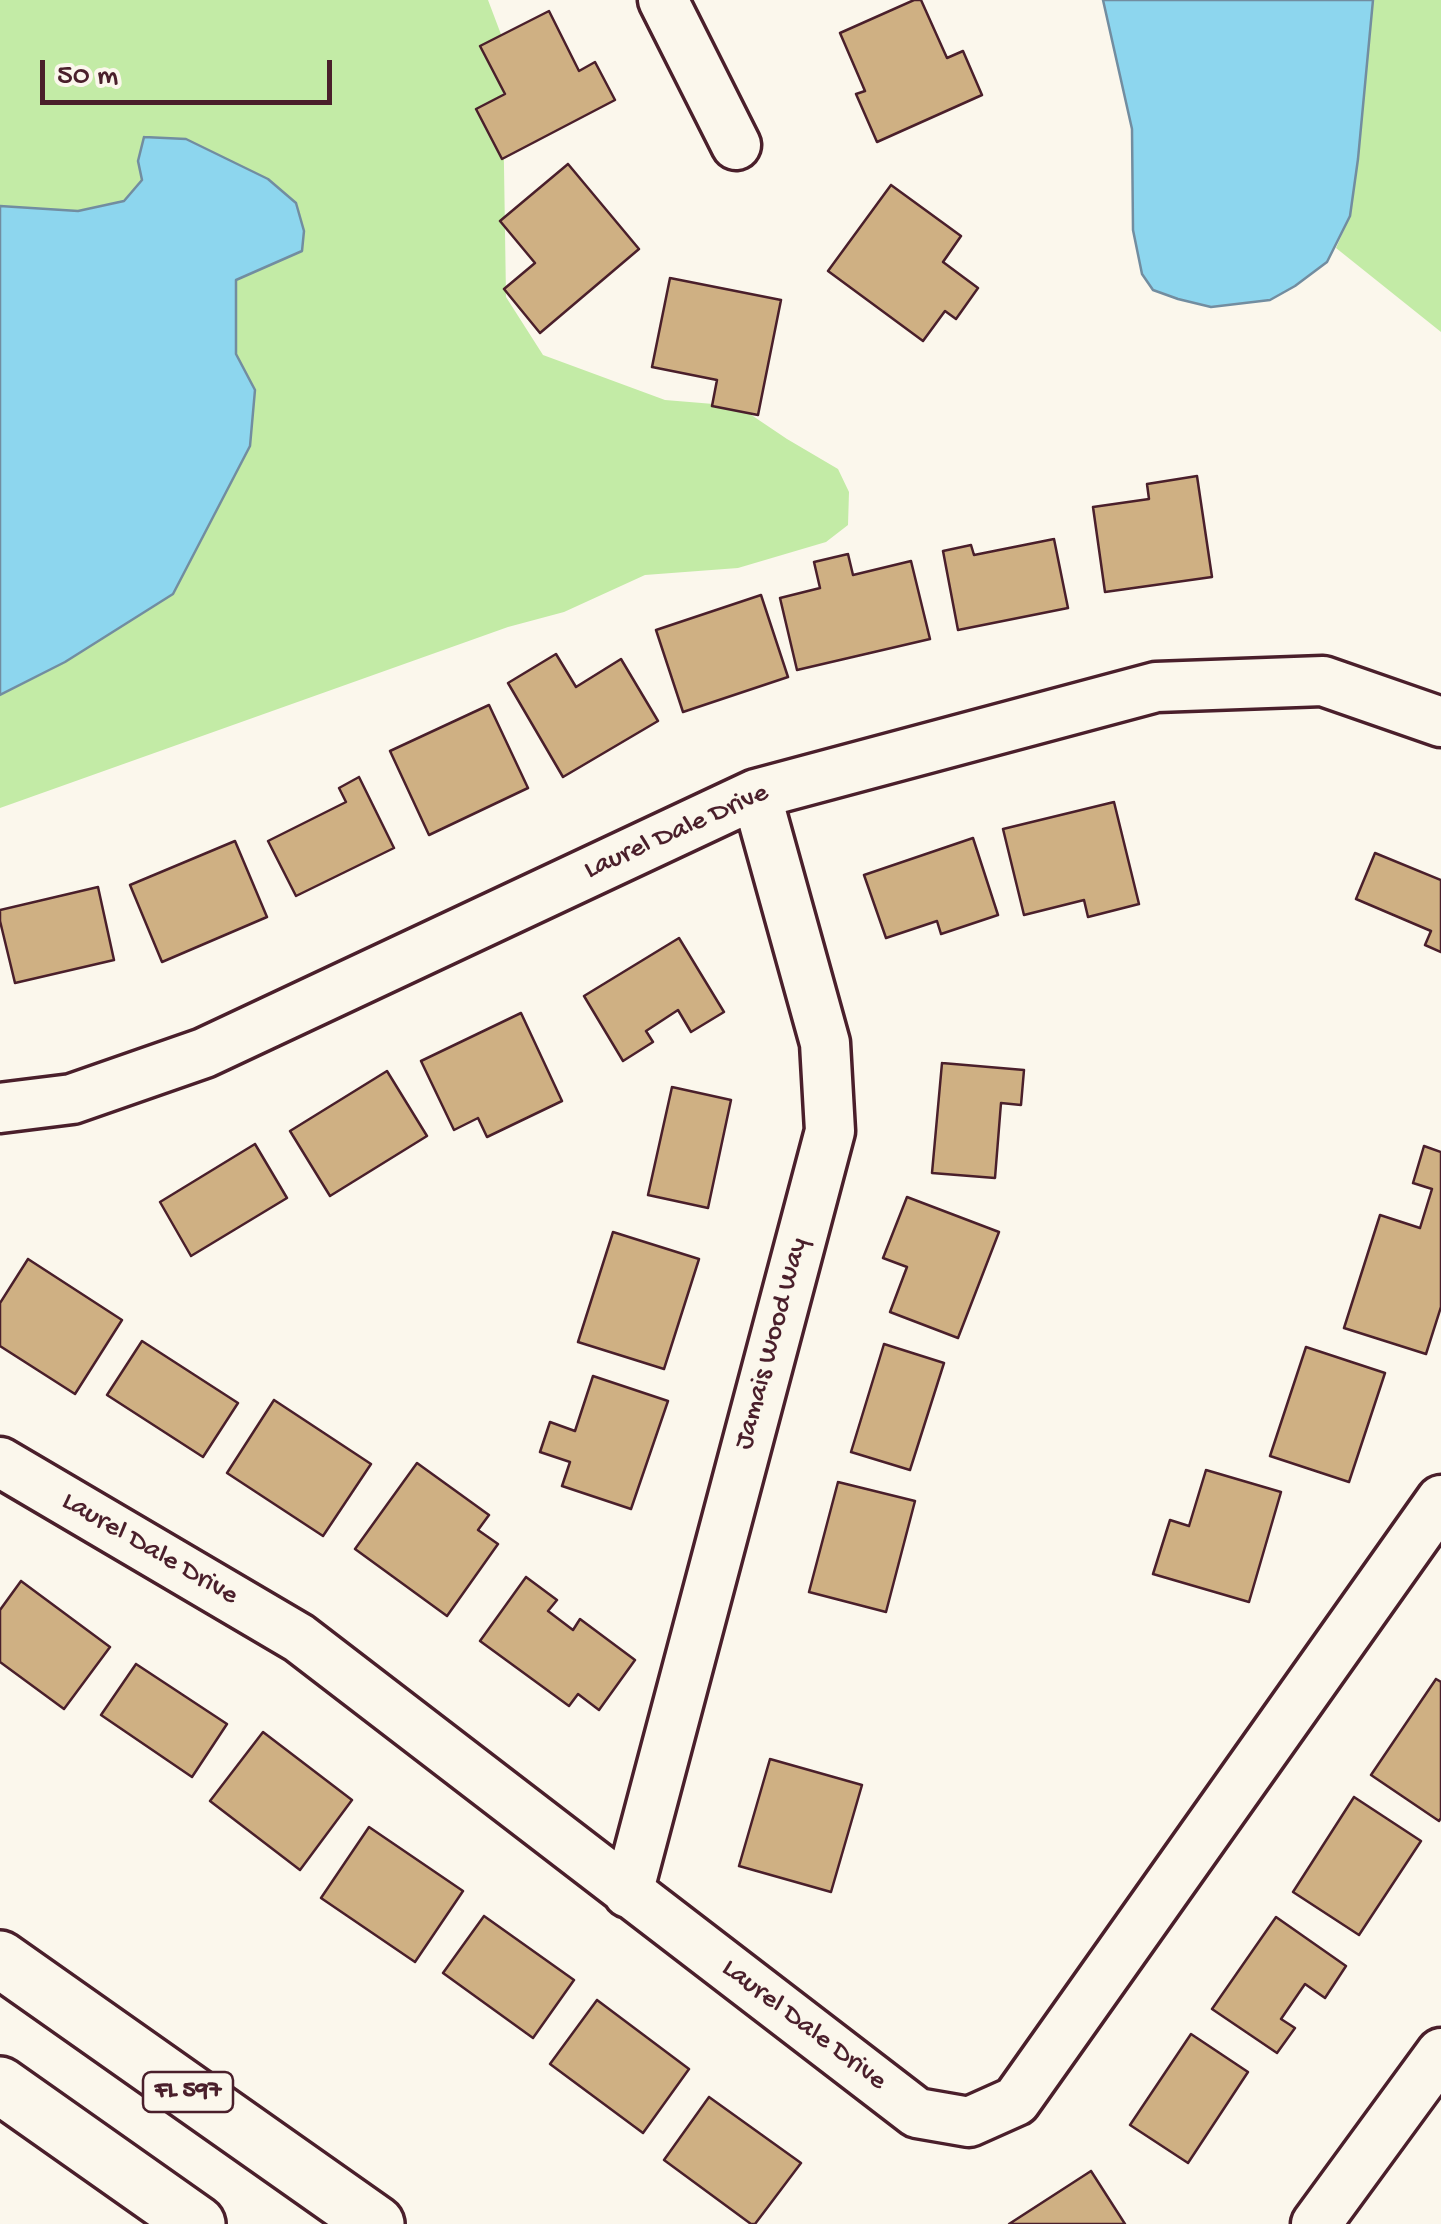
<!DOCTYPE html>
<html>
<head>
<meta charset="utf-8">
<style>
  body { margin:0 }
  #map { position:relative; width:1441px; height:2224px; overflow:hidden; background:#fbf7ec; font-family:"Gochi Hand",sans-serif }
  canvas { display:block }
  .scale { position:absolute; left:40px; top:60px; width:292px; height:45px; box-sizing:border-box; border:5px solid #4a1f2b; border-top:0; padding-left:12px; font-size:30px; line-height:35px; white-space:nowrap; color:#4a1f2b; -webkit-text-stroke:8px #fbf7ec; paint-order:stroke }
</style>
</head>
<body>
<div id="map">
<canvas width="1441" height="2224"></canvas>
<div class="scale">50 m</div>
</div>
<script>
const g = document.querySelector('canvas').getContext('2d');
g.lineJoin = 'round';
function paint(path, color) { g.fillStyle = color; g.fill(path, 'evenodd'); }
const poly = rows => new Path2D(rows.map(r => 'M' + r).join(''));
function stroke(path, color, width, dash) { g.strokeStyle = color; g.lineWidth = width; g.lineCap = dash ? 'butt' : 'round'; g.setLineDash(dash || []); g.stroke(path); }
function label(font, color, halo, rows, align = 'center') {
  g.font = font + ' "Gochi Hand",sans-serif'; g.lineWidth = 10; g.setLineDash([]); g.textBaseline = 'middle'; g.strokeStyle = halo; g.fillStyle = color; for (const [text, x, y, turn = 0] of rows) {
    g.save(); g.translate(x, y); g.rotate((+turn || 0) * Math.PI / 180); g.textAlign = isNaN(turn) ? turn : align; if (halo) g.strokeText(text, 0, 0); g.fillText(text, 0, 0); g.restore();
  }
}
paint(poly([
  [0,0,488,0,502,37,506,297,543,355,665,400,738,406,787,439,838,469,849,492,848,525,826,542,738,568,645,575,564,612,508,627,0,808,0,695,65,662,255,390,236,354,236,280,301,251,138,161,142,180,125,201,78,211,0,206],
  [1373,0,1441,0,1441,332,1336,248,1350,216,1358,159]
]), '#c3eba6');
const water = poly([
  [1103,0,1373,0,1358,159,1350,216,1327,262,1295,286,1270,300,1211,307,1178,299,1153,290,1142,274,1133,230,1132,129,1103,0],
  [144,137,186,139,268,179,296,203,304,231,302,251,236,280,236,354,255,390,250,446,173,594,65,662,0,695,0,206,78,211,124,201,142,180,138,161,144,137]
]);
paint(water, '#8dd6ee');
stroke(water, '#728da0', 2.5);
const building = poly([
  [914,0,921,0,947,58,963,51,982,95,877,142,856,94,865,91,840,33,914,0],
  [549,11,579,71,595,62,615,100,502,159,476,109,505,94,480,46,549,11],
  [568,164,639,249,540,333,504,289,535,263,500,221,568,164],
  [891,185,961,236,943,262,978,288,956,319,945,311,923,341,828,271,891,185],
  [670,278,781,300,758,415,712,406,717,380,652,367,670,278],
  [1197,476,1212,577,1105,592,1093,507,1149,499,1147,484,1197,476],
  [1054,539,1068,608,958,630,943,551,971,545,974,555,1054,539],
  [848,554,853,575,911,561,930,639,797,670,780,598,820,588,814,562,848,554],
  [761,595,788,677,683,712,656,630,761,595],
  [556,654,576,687,621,659,658,721,563,777,508,683,556,654],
  [489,705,528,788,429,835,390,751,489,705],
  [359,777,394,848,296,896,268,841,346,802,339,788,359,777],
  [1114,802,1139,904,1088,917,1084,900,1024,915,1003,829,1114,802],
  [973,838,998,915,941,934,937,921,886,938,864,875,973,838],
  [235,841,267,917,162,962,130,885,235,841],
  [1375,853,1441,880,1441,952,1425,945,1431,931,1356,899,1375,853],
  [98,887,114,960,15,983,0,921,0,910,98,887],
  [679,938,724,1012,691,1032,678,1010,646,1031,653,1042,623,1061,584,996,679,938],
  [521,1013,562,1101,487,1137,478,1118,454,1130,421,1061,521,1013],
  [942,1063,1024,1070,1021,1105,1001,1103,995,1178,932,1173,942,1063],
  [387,1071,427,1136,330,1196,290,1131,387,1071],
  [672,1087,731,1100,708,1208,648,1195,672,1087],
  [255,1144,287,1198,191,1256,160,1202,255,1144],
  [1424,1146,1441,1152,1441,1307,1426,1354,1344,1328,1380,1215,1420,1228,1432,1189,1413,1183,1424,1146],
  [907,1197,999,1232,958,1338,890,1312,907,1267,883,1258,907,1197],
  [613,1232,699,1259,664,1369,578,1342,613,1232],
  [28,1259,122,1320,75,1394,0,1346,0,1303,28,1259],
  [142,1341,238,1403,203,1457,107,1395,142,1341],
  [884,1344,944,1363,910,1470,851,1452,884,1344],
  [1306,1347,1385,1373,1349,1482,1270,1456,1306,1347],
  [593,1376,668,1401,631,1509,562,1486,570,1462,540,1452,550,1422,575,1431,593,1376],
  [274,1400,371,1464,323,1536,227,1473,274,1400],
  [417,1463,489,1515,478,1530,498,1544,447,1616,355,1549,417,1463],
  [1206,1470,1281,1492,1249,1602,1153,1574,1170,1520,1189,1526,1206,1470],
  [838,1482,915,1501,886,1612,809,1592,838,1482],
  [526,1577,557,1600,548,1611,573,1630,580,1619,635,1660,599,1710,578,1694,569,1706,480,1641,526,1577],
  [21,1581,110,1647,64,1709,0,1662,0,1610,21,1581],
  [136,1664,227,1724,192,1777,101,1715,136,1664],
  [1436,1679,1441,1682,1441,1818,1439,1821,1371,1775,1436,1679],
  [263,1732,352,1800,300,1870,210,1801,263,1732],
  [770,1759,862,1785,831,1892,739,1866,770,1759],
  [1354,1797,1421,1841,1359,1935,1293,1892,1354,1797],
  [369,1827,463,1891,415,1962,321,1898,369,1827],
  [484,1916,574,1980,533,2038,443,1973,484,1916],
  [1276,1917,1346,1966,1325,1998,1305,1984,1281,2019,1295,2028,1277,2053,1212,2009,1276,1917],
  [597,2000,689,2069,643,2133,550,2064,597,2000],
  [1191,2034,1248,2072,1188,2163,1130,2125,1191,2034],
  [709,2097,801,2163,755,2224,751,2224,664,2160,709,2097],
  [1091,2171,1125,2224,1009,2224,1091,2171]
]);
paint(building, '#cfb083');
stroke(building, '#4a1f2b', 2.5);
const minor = poly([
  [663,0,736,145],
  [0,1108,72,1099,204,1053,756,794,1156,687,1323,681,1441,722],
  [0,1462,299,1638,917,2113,969,2122,1016,2101,1441,1500],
  [628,1893,830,1131,825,1043,756,794],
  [1316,2224,1441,2053]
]);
const major = poly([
  [0,1959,376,2224],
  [0,2085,197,2224]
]);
stroke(minor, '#4a1f2b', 55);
stroke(major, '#4a1f2b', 62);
stroke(minor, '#fbf7ec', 48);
stroke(major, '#fbf7ec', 55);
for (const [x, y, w] of [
  [188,2092,90]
]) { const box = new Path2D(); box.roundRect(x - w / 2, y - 20, w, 40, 8); g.fillStyle = '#fbf7ec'; g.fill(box); stroke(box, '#4a1f2b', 2.5); }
label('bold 25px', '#4a1f2b', null, [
  ["FL 597",188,2092]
]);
label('28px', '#4a1f2b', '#fbf7ec', [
  ["Laurel Dale Drive",677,833,-24],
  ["Jamais Wood Way",773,1344,-75],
  ["Laurel Dale Drive",149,1550,30],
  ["Laurel Dale Drive",803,2026,37]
]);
</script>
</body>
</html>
